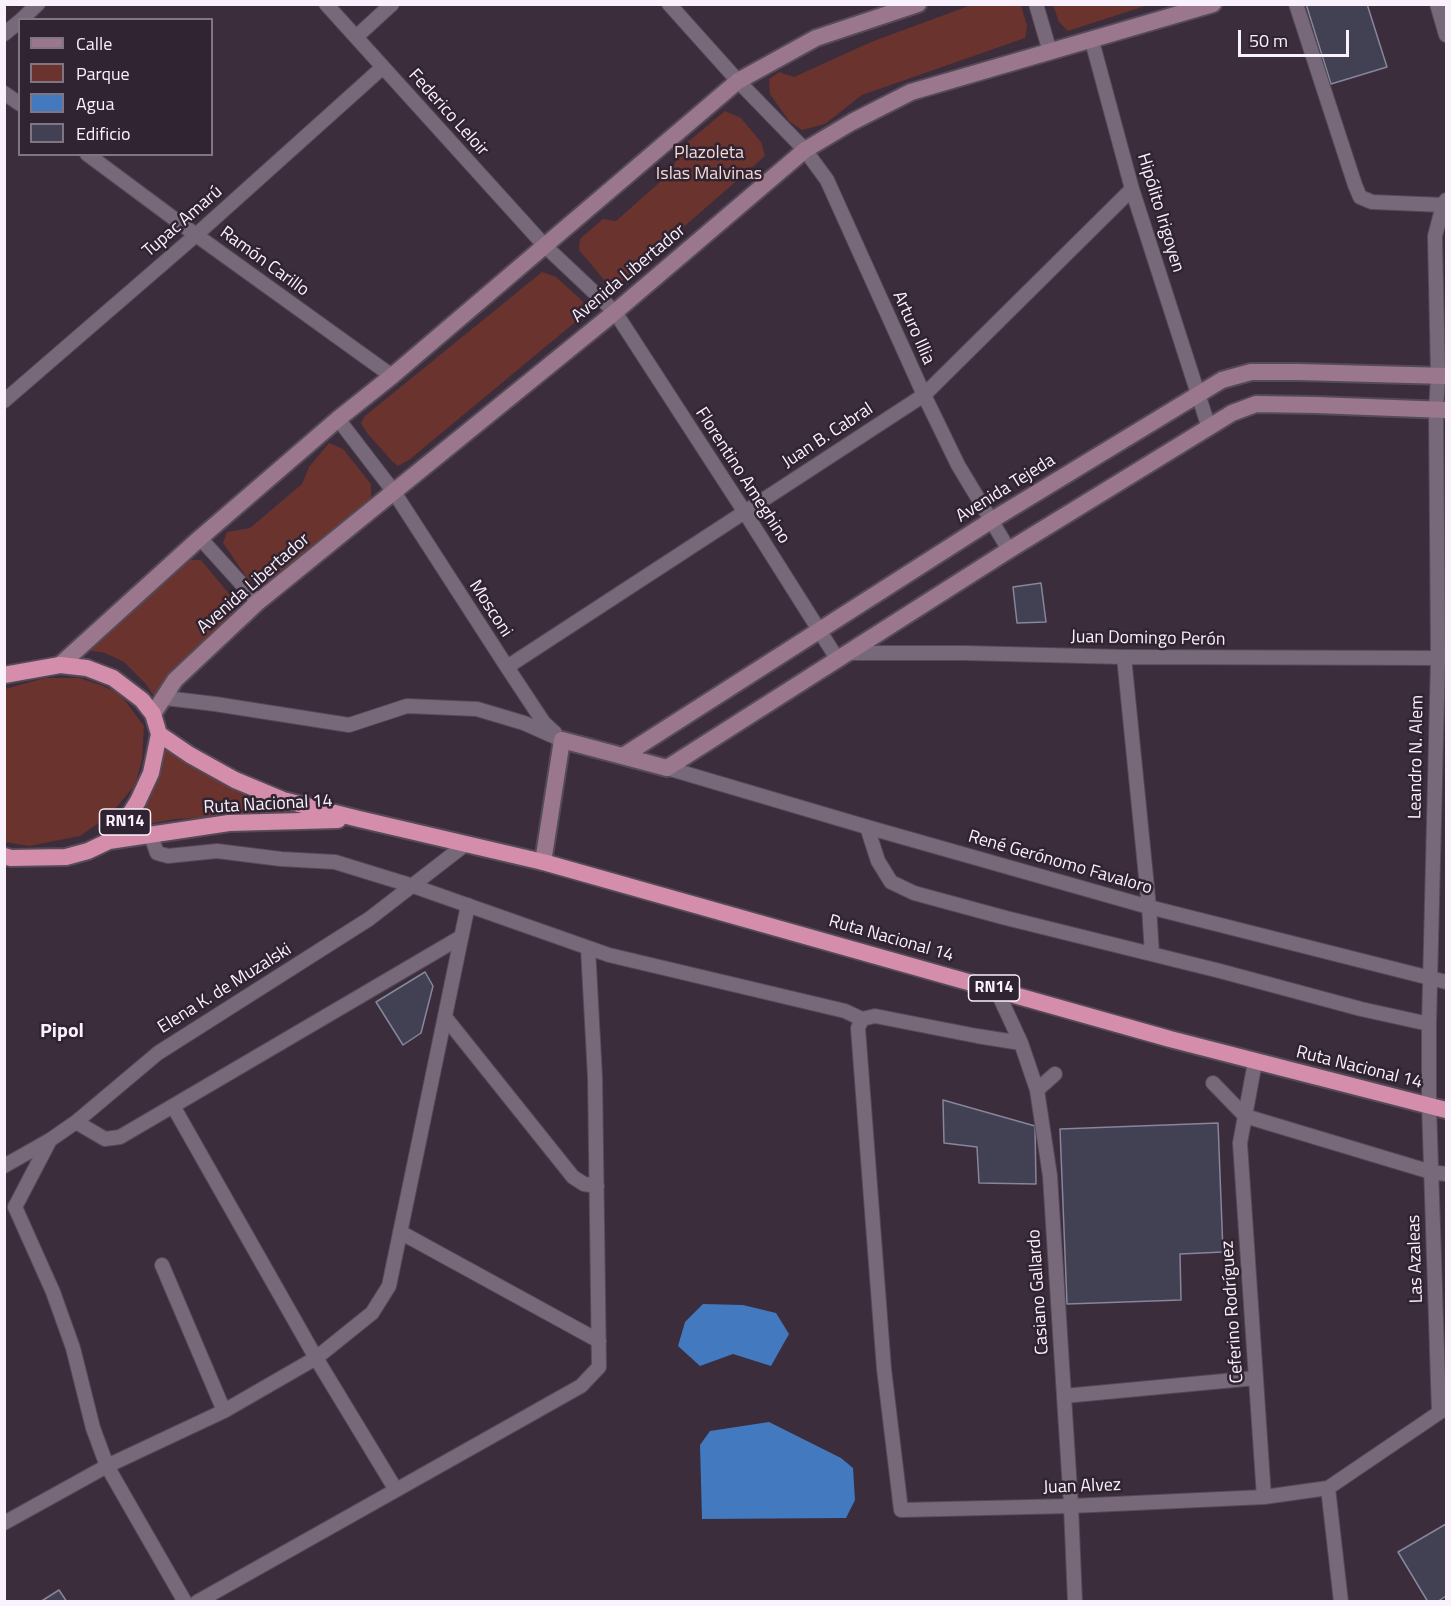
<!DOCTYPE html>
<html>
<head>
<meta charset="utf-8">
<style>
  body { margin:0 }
  #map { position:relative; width:1451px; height:1606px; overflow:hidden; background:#3b2d3c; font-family:"Titillium Web",sans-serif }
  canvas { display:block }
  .frame { position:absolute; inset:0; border:6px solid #f9f1fb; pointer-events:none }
  .legend { position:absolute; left:18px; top:18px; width:195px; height:138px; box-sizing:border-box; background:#302332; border:2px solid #807582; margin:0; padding:8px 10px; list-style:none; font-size:18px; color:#f9f1fb }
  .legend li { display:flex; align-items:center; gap:12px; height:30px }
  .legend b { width:30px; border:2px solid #807582 }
  .scale { position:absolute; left:1238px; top:30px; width:111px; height:27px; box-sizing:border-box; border:3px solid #f9f1fb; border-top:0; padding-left:8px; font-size:18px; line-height:21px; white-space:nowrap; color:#f9f1fb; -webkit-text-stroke:4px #302332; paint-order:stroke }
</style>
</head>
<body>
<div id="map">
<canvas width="1451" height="1606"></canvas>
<div class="frame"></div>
<ul class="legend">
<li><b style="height:8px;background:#9a778c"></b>Calle</li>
<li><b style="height:16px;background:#6a332d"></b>Parque</li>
<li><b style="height:16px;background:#4379bf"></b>Agua</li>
<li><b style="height:16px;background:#424053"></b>Edificio</li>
</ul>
<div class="scale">50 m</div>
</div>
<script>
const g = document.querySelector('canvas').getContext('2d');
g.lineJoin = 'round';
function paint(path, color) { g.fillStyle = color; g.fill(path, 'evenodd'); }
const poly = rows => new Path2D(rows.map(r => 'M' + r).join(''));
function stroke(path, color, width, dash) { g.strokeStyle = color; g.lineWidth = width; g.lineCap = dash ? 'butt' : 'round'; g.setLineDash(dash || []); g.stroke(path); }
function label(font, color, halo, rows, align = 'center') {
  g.font = font + ' "Titillium Web",sans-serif'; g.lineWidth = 5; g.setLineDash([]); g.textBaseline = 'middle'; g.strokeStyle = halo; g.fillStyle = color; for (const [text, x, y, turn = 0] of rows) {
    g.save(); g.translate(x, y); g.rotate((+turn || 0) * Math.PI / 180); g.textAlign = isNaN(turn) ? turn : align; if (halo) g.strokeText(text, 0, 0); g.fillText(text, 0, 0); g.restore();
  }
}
paint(poly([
  [974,4,1021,5,1027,26,1025,38,862,95,825,124,802,130,789,121,770,94,769,79,779,72,794,77,871,42],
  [1053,5,1053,4,1148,5,1068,31,1059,22],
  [725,111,741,118,761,142,765,156,616,286,605,281,579,250,580,239,603,219,616,221,670,173,683,146],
  [542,272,556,277,588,306,585,314,409,460,398,466,393,462,367,433,361,423,365,416],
  [329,443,343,449,371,484,371,497,364,507,264,588,248,579,223,543,227,532,250,528,302,484,309,467],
  [188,560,201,560,235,601,234,612,164,681,154,696,145,683,124,662,105,653,87,650],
  [45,678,79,678,101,685,120,694,144,726,142,760,135,785,110,815,80,836,29,846,5,842,5,689],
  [163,747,218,779,264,802,303,812,175,819,132,827,146,807,154,789]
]), '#6a332d');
paint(poly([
  [703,1304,743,1305,776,1313,789,1334,771,1366,733,1354,700,1366,678,1346,685,1322],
  [769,1422,841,1458,853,1468,855,1500,846,1518,702,1519,700,1445,710,1431]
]), '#4379bf');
const building = poly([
  [1306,4,1367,4,1387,67,1331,84,1306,4],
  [1041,583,1046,622,1017,623,1013,587,1041,583],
  [425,972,433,986,421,1033,403,1045,376,1002,425,972],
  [943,1100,1035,1126,1036,1184,979,1183,977,1147,944,1143,943,1100],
  [1218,1123,1223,1252,1180,1254,1181,1300,1067,1304,1060,1129,1218,1123],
  [1446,1524,1446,1596,1437,1602,1428,1602,1398,1552,1446,1524],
  [59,1590,67,1602,40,1602,59,1590]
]);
paint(building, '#424053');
stroke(building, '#87869b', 1.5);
const minor = poly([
  [326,4,544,245,615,312,744,511,838,660],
  [669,4,738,81,805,150,827,180,924,395,958,465,1009,550],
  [1036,4,1050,52],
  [1296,4,1355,185,1360,197,1372,202,1443,205],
  [1437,4,1446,35],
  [21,20,38,4],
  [4,34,20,21],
  [356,37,392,4],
  [1092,41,1132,189,1209,428],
  [4,93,20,104],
  [87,154,196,235,392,376],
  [4,401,196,235,383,67],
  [338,419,394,492,507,667,544,723,555,733],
  [200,538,258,602],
  [849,653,965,653,1124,657,1446,658],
  [1124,657,1149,907,1152,954],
  [507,667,924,395,1132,189],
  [165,698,215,704,349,725,407,706,477,709,524,723,562,740],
  [667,768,867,827,1149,907,1446,982],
  [867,827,878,861,891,882,914,893,1006,918,1220,971,1361,1009,1429,1024],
  [151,836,157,853,168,856,217,851,281,859,335,862,413,886,609,955,845,1011,862,1019,875,1016,977,1036,1021,1043],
  [996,989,1021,1043,1037,1090,1050,1176,1071,1506,1075,1602],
  [445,1017,573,1177,584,1184,597,1186],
  [862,1019,858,1028,884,1369,901,1510,1071,1506,1264,1497],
  [1255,1062,1240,1143,1264,1497,1328,1488,1446,1408],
  [1213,1083,1245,1116,1431,1172,1446,1174],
  [1037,1090,1055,1074],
  [173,1106,316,1358,396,1490],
  [76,1122,105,1139,120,1137,461,937],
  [50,1140,15,1207,53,1292,73,1348,93,1428,107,1466,185,1602],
  [4,1166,50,1140,76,1122,158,1053,369,919,466,844],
  [400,1232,599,1341],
  [162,1265,224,1411],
  [1064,1396,1256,1378],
  [1439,1412,1429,1105,1429,1024,1438,658,1436,410,1438,376,1435,236,1443,205,1446,200],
  [1328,1488,1341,1602],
  [4,1523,107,1466,224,1411,316,1358,372,1313,389,1286,468,905],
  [197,1602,581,1386,599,1367,595,1077,588,948]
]);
const secondary = poly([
  [60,665,200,538,338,419,392,376,738,81,816,38,918,4],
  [153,714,175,680,258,602,615,312,805,150,852,122,911,92,1213,4],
  [623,756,992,520,1222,380,1251,372,1299,372,1446,376],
  [543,862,562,740,667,768,1009,550,1232,413,1256,404,1316,405,1446,410]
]);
const trunk = poly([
  [4,675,60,665,87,668,113,678,142,700,153,714,159,734,151,773,138,801,122,827,109,841,88,851,66,857,11,858,4,856],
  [159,734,190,755,235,780,283,800,359,819,543,862,1170,1039,1446,1110],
  [109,841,229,823,338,820]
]);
stroke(minor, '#554a57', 16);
stroke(secondary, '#554a57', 20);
stroke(trunk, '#554a57', 20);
stroke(minor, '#78697a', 14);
stroke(secondary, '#9a778c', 16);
stroke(trunk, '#d48eab', 16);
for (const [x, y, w] of [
  [125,822,51],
  [994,988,51]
]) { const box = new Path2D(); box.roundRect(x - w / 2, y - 13, w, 26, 4.5); g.fillStyle = '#302332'; g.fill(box); stroke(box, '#f9f1fb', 1.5); }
label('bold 16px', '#f9f1fb', null, [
  ["RN14",125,822],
  ["RN14",994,988]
]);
label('18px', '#f9f1fb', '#302332', [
  ["Federico Leloir",448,113,48],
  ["Hipólito Irigoyen",1160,213,73],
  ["Tupac Amarú",183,222,-41],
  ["Ramón Carillo",264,262,36],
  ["Avenida Libertador",629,274,-40],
  ["Arturo Illia",913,328,66],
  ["Juan B. Cabral",828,436,-33],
  ["Florentino Ameghino",742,476,57],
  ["Avenida Tejeda",1006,489,-32],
  ["Avenida Libertador",254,584,-41],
  ["Mosconi",490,609,57],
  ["Juan Domingo Perón",1148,639,1],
  ["Leandro N. Alem",1417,757,-89],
  ["Ruta Nacional 14",268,805,-3],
  ["René Gerónomo Favaloro",1060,863,16],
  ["Ruta Nacional 14",891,939,16],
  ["Elena K. de Muzalski",225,989,-32],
  ["Ruta Nacional 14",1359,1068,14],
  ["Las Azaleas",1416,1259,-92],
  ["Casiano Gallardo",1039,1292,-94],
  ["Ceferino Rodríguez",1233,1312,-94],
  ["Juan Alvez",1082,1487,-2]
]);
label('18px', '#f4d9d5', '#302332', [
  ["Plazoleta",709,154],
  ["Islas Malvinas",709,175]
]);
label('bold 20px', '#f9f1fb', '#302332', [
  ["Pipol",62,1032]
]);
</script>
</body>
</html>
